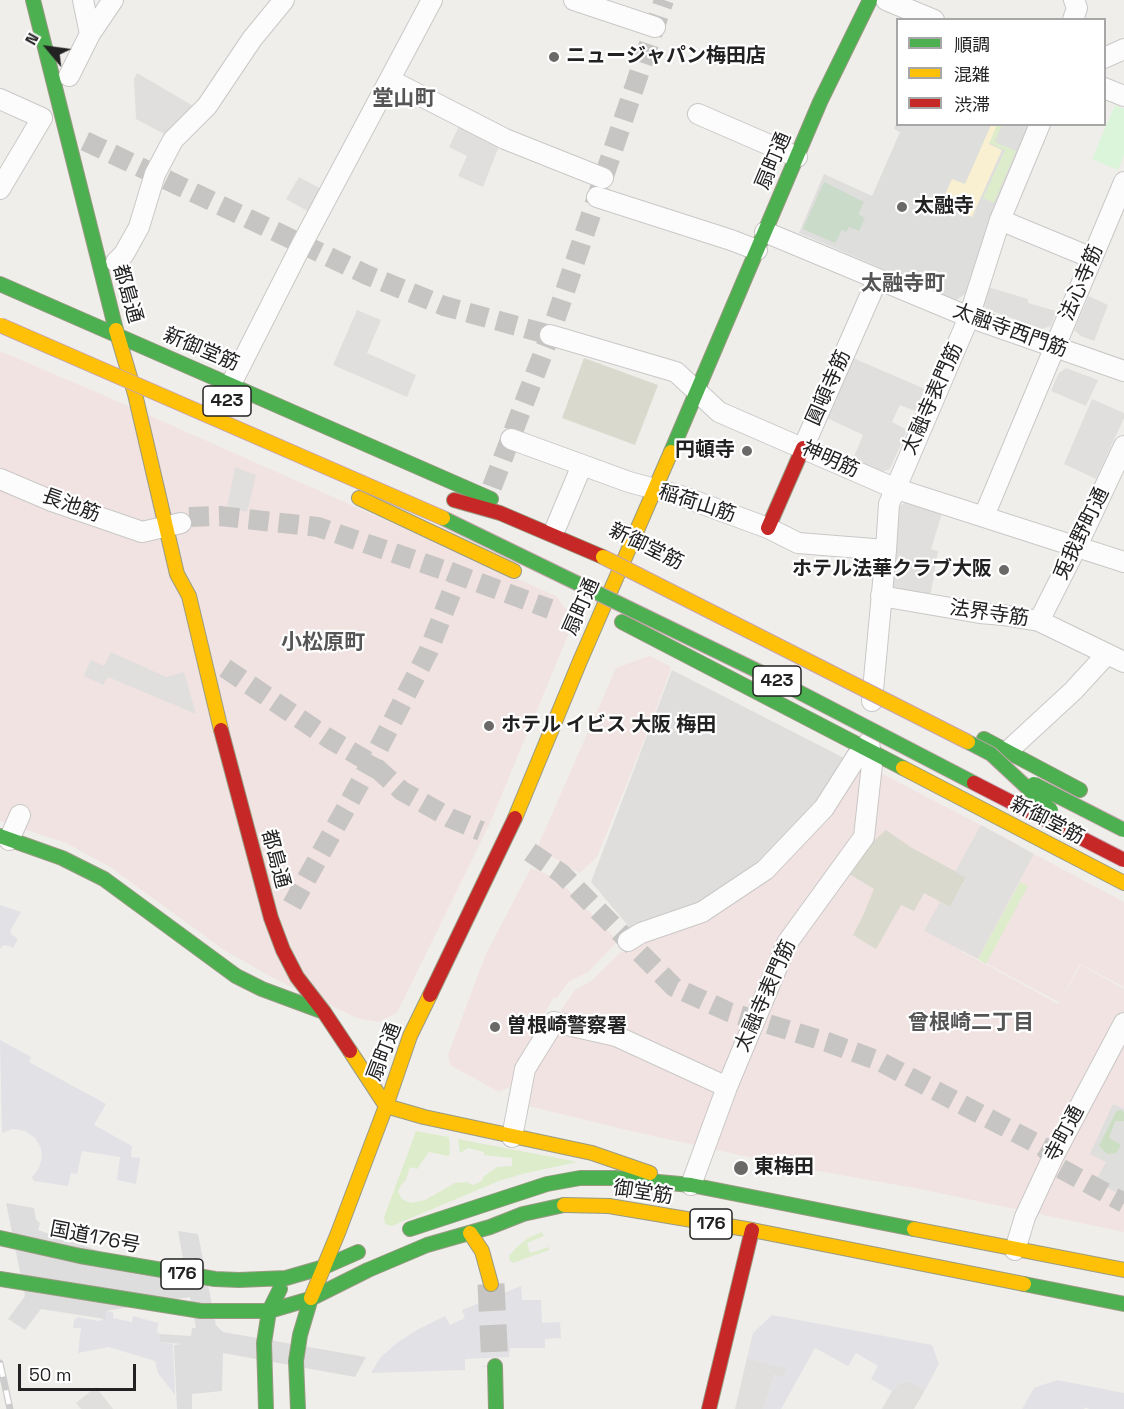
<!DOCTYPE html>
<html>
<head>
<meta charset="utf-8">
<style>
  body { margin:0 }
  #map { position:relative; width:1124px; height:1409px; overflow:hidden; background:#f0eeeb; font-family:"Space Grotesk","Noto Sans JP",sans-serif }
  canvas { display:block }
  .legend { position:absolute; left:896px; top:18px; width:210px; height:108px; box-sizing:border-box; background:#fff; border:2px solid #a7a7a7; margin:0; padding:8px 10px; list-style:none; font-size:18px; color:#222 }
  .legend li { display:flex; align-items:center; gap:12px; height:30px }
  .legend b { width:30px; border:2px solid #a7a7a7 }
  .north { position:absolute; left:18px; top:18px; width:60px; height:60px; -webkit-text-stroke:4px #fff; paint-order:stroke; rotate:299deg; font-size:16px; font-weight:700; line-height:24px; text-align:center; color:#222 }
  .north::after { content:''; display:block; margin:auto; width:21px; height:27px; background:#222; clip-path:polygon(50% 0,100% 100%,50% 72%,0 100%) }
  .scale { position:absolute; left:18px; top:1364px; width:118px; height:27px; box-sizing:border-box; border:3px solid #222; border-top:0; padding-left:8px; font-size:18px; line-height:21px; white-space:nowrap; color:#222; -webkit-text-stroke:4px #fff; paint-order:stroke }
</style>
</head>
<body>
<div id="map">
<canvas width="1124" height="1409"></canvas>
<ul class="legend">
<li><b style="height:8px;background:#4caf50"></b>順調</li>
<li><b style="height:8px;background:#ffc107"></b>混雑</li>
<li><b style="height:8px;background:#c62828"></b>渋滞</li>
</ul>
<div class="north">N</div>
<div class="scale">50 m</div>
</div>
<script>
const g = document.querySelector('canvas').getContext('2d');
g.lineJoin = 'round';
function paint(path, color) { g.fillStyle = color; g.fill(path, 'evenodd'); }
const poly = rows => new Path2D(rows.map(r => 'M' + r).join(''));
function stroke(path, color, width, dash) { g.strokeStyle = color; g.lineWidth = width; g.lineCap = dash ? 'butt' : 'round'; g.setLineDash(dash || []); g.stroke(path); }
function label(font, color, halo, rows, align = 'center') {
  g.font = font + ' "Space Grotesk","Noto Sans JP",sans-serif'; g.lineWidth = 4.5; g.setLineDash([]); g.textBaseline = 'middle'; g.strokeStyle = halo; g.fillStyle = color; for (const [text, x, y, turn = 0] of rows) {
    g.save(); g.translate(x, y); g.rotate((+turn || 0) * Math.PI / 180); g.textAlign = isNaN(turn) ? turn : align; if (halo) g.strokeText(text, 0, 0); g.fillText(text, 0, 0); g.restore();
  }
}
paint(poly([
  [672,670,848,760,821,803,762,864,698,908,631,929,591,882]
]), '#dfdedc');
paint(poly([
  [0,351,110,398,556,596,569,613,569,633,490,823,397,1013,378,1022,357,1018,273,978,224,950,110,867,66,843,0,821],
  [649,656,670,666,671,668,649,728,597,857,580,873,537,848,616,668],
  [858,763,877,771,1019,845,961,951,1058,1004,1081,965,1124,989,1124,1232,920,1189,785,1165,631,1131,524,1105,533,1076,552,1035,564,1019,561,1010,575,990,591,981,621,952,629,952,774,868],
  [1034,854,1124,902,1124,987,1080,964,1059,1002,978,959],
  [531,868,551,876,567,889,618,941,588,972,568,982,557,998,554,997,534,1032,533,1040,510,1087,499,1092,450,1065,448,1055,486,954]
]), '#f1e3e1');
paint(poly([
  [897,121,898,124,1030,125,991,217,965,294,956,300,799,233,824,174,872,196,900,132,894,129],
  [1113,1104,1124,1109,1124,1197,1096,1181,1106,1162,1090,1154]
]), '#dededc');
paint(poly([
  [584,358,658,385,635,445,562,418],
  [886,830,912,848,966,877,950,907,924,893,914,911,901,905,876,949,853,935,863,916,874,889,846,872,857,856]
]), '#d9d9cd');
paint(poly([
  [997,125,1002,125,995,142,1016,151,994,203,983,198,1005,150,989,143],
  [1020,882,1028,886,986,964,978,959],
  [416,1131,449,1137,450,1154,448,1156,429,1152,417,1169,410,1167,406,1180,401,1185,398,1192,402,1199,410,1203,425,1200,455,1183,467,1182,473,1185,482,1181,483,1177,497,1167,512,1166,512,1158,484,1155,484,1152,468,1148,460,1153,458,1139,578,1162,526,1173,499,1181,392,1226,385,1224,384,1217],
  [542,1232,544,1236,527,1243,530,1253,549,1247,549,1250,513,1263,510,1261,509,1256,516,1248,528,1238]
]), '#ddeccb');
paint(poly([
  [1120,1110,1124,1112,1124,1121,1115,1121,1109,1138,1121,1145,1116,1153,1107,1154,1099,1146,1116,1112]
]), '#cbdec1');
paint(poly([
  [991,125,997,125,989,144,1002,150,972,217,941,204,952,179,965,184]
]), '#f8f0d0');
paint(poly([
  [824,182,864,202,858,214,865,218,859,231,849,227,846,232,842,230,835,243,803,229]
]), '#cadbca');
paint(poly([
  [1115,105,1124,109,1124,155,1118,170,1092,159]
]), '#daf5da');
paint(poly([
  [137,73,195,107,170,137,136,119,134,79],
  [462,120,499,146,483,187,458,176,467,156,449,147],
  [299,177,323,190,311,213,286,199],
  [988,287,1028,299,1028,303,1056,311,1051,326,1042,329,986,309,982,303],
  [1089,296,1108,305,1094,341,1081,336,1074,330],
  [357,310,381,320,367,353,416,375,407,397,333,365],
  [853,358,925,389,915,411,900,405,892,422,907,430,890,469,882,472,853,459,863,435,827,418],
  [1066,368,1098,380,1086,406,1051,391,1058,374],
  [1092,399,1124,413,1124,418,1096,479,1064,464],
  [235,467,256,475,247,512,227,508],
  [905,503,942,513,931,549,938,551,930,598,892,589,899,506],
  [111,652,166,677,184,672,196,714,108,677,103,685,84,676,91,660,104,666],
  [981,825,1034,854,978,959,924,931,940,902,950,907,966,878,955,872],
  [747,1358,787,1368,784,1377,774,1375,763,1409,735,1409],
  [909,1381,925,1390,914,1409,882,1409,892,1391,899,1383],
  [96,1387,113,1409,81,1409,76,1403]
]), '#e0dfde');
paint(poly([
  [0,905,21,912,10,931,11,934,18,939,13,948,6,945,2,946,0,949],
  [0,1040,31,1057,29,1062,106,1104,94,1125,132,1146,131,1157,140,1158,136,1184,117,1180,120,1157,82,1151,77,1174,71,1173,68,1186,34,1181,32,1177,39,1168,42,1158,41,1148,35,1138,25,1131,13,1129,2,1133],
  [521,1286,522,1300,541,1300,542,1323,560,1322,561,1338,545,1339,545,1348,510,1348,509,1357,465,1359,465,1370,371,1373,380,1358,398,1342,417,1330,445,1316,450,1325,465,1318,462,1310],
  [106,1311,113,1312,113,1318,132,1322,133,1316,158,1323,157,1332,160,1334,159,1342,173,1344,175,1395,158,1373,155,1361,109,1347,78,1353,81,1328,73,1328,74,1320,78,1317,98,1321,103,1320],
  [772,1315,932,1345,939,1364,925,1390,909,1381,899,1383,892,1391,871,1379,878,1366,856,1353,848,1366,815,1348,781,1409,763,1409,774,1375,784,1377,786,1368,747,1358,753,1333],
  [1057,1380,1124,1393,1124,1409,1089,1409,1085,1407,1084,1409,1022,1409,1034,1388]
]), '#e2e1e5');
paint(poly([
  [6,1203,34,1208,36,1220,40,1223,38,1230,187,1281,178,1231,198,1234,216,1325,223,1332,366,1357,355,1377,223,1353,222,1391,192,1394,192,1409,177,1409,174,1345,182,1344,159,1342,160,1334,191,1336,192,1328,196,1328,190,1297,106,1311,105,1319,41,1309,25,1330,8,1319,25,1296]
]), '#dedddd');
stroke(poly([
  [85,141,367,275,444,306,550,335],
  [492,487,550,335,664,0],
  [189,517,220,516,318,527,458,575,550,609],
  [225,668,328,738,371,763,402,791,450,818,481,831],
  [530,852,562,874,674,987,729,1012,827,1042,879,1061,1045,1148,1058,1167,1124,1203],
  [292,905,371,763,428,652,466,556]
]), '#c7c5c3', 20, [20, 10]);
stroke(poly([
  [491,1284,495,1366]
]), '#c7c5c3', 27, [27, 14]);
const street = poly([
  [574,0,655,27],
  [886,0,934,20],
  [1073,20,1077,8,1074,0],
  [90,34,113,0],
  [1104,58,1124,49],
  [69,76,90,34,83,0],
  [390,80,505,139,603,178],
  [1104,88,1124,96],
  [0,99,42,118],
  [698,114,797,157],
  [0,189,42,118],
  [597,197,731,240,757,250],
  [1000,220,1092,258],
  [765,232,969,317,1124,371],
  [116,262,124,254,139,227,155,174,173,140,207,106,252,39,284,0],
  [550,335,676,372,719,412,894,488,1124,562],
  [231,384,302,244,432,0],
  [511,439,629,482,681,496,768,528,798,543,886,550],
  [803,448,877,280],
  [0,479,52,501,142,532,181,523],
  [984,516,1124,182],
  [556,527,582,465],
  [881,596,980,613,1003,615,1039,621,1124,662],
  [1039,621,1077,546,1124,446],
  [872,701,886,550,889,504,969,317,1000,220,1040,124],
  [1008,751,1073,691,1107,654],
  [9,840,20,815],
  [628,941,641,933,702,912,765,870,824,808,857,756],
  [512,1137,525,1069,554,1022,616,1036,727,1087],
  [691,1185,727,1087,787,943,864,837,872,764,869,742],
  [1015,1250,1025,1217,1053,1157,1124,1023]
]);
const fast = poly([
  [33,0,116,330],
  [0,284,491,499],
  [671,452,820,102,870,0],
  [622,622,903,768],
  [984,739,1080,790],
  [0,836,62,858,104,879,236,976,262,989,324,1012],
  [410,1229,547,1184,580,1178,615,1178,691,1185,914,1229],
  [0,1238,80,1256,215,1279,239,1280,286,1278,324,1267,358,1252],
  [0,1279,201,1311,269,1311,310,1299,368,1270,427,1245,490,1227,523,1214,564,1205],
  [1024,1284,1124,1304],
  [495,1366,496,1409],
  [266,1409,264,1343,269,1311,280,1289],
  [298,1409,296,1361,300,1335,311,1298]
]);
const slow = poly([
  [116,330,135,394,177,574,189,596,221,730],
  [359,498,514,571],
  [903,768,1124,883],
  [515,818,580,661,671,452],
  [430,995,410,1036,386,1106,424,1117,592,1153,650,1173],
  [564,1205,609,1206,752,1230,1024,1284],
  [914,1229,1124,1270],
  [470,1233,482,1251,491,1284],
  [311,1298,338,1233,386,1106,350,1051]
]);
const jam = poly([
  [454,500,500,513,603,557],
  [768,528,803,448],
  [221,730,271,918,283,950,297,977,324,1012,350,1051],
  [430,995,515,818],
  [709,1409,752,1230]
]);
stroke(street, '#c9c8c7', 22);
stroke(fast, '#999a82', 16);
stroke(slow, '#999a82', 16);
stroke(jam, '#999a82', 16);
stroke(street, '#fdfcfc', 20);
stroke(fast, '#4caf50', 14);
stroke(slow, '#ffc107', 14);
stroke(jam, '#c62828', 14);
const rail = poly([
  [0,1363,10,1409]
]);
stroke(rail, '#ccc', 7);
stroke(rail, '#fff', 4.5, [14]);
const fastBridge = poly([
  [443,518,768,676,974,783],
  [968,742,991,754,1051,810],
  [1034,784,1124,830]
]);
const slowBridge = poly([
  [0,325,443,518],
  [603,557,968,742]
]);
const jamBridge = poly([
  [974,783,1124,860]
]);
stroke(fastBridge, '#c5a2ac', 16, []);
stroke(slowBridge, '#c5a2ac', 16, []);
stroke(jamBridge, '#c5a2ac', 16, []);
stroke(fastBridge, '#4caf50', 14);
stroke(slowBridge, '#ffc107', 14);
stroke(jamBridge, '#c62828', 14);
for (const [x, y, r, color] of [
  [554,57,6,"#6a6968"],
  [902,207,6,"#6a6968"],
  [747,451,6,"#6a6968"],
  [1004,570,6,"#6a6968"],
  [489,726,6,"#6a6968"],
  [495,1027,6,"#6a6968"],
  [741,1168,8,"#6a6968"]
]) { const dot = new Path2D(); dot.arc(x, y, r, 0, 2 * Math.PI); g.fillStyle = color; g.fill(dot); stroke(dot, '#fff', 2); }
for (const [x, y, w] of [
  [227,401,48],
  [777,681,48],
  [711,1224,42],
  [182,1274,42]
]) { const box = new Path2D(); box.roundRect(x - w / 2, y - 15, w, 30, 4.5); g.fillStyle = '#fff'; g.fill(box); stroke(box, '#222', 1.5); }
label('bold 18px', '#222', null, [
  ["423",227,401],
  ["423",777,681],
  ["176",711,1224],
  ["176",182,1274]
]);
label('bold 20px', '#222', '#fff', [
  ["ニュージャパン梅田店",566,57],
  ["太融寺",914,207],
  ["円頓寺",735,451,"right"],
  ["ホテル法華クラブ大阪",992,570,"right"],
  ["ホテル イビス 大阪 梅田",501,726],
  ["曽根崎警察署",507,1027],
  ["東梅田",754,1168]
], 'left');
label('20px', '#222', '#fff', [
  ["扇町通",774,161,-67],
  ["法心寺筋",1082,283,-67],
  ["都島通",127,294,74],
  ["太融寺西門筋",1010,331,20],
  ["新御堂筋",201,350,23],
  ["圓頓寺筋",829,388,-66],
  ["太融寺表門筋",933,399,-66],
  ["神明筋",830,460,24],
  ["稲荷山筋",697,504,18],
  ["長池筋",71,506,20],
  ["兎我野町通",1082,534,-64],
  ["新御堂筋",646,547,26],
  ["扇町通",582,607,-66],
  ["法界寺筋",989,614,8],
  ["新御堂筋",1047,821,27],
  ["都島通",275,859,75],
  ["太融寺表門筋",766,996,-66],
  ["扇町通",385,1052,-69],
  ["寺町通",1065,1134,-62],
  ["御堂筋",643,1193,9],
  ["国道176号",95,1238,11]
]);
label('bold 21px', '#555', '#fff', [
  ["堂山町",404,99],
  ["太融寺町",903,284],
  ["小松原町",323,643],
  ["曾根崎二丁目",971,1023]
]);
</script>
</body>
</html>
